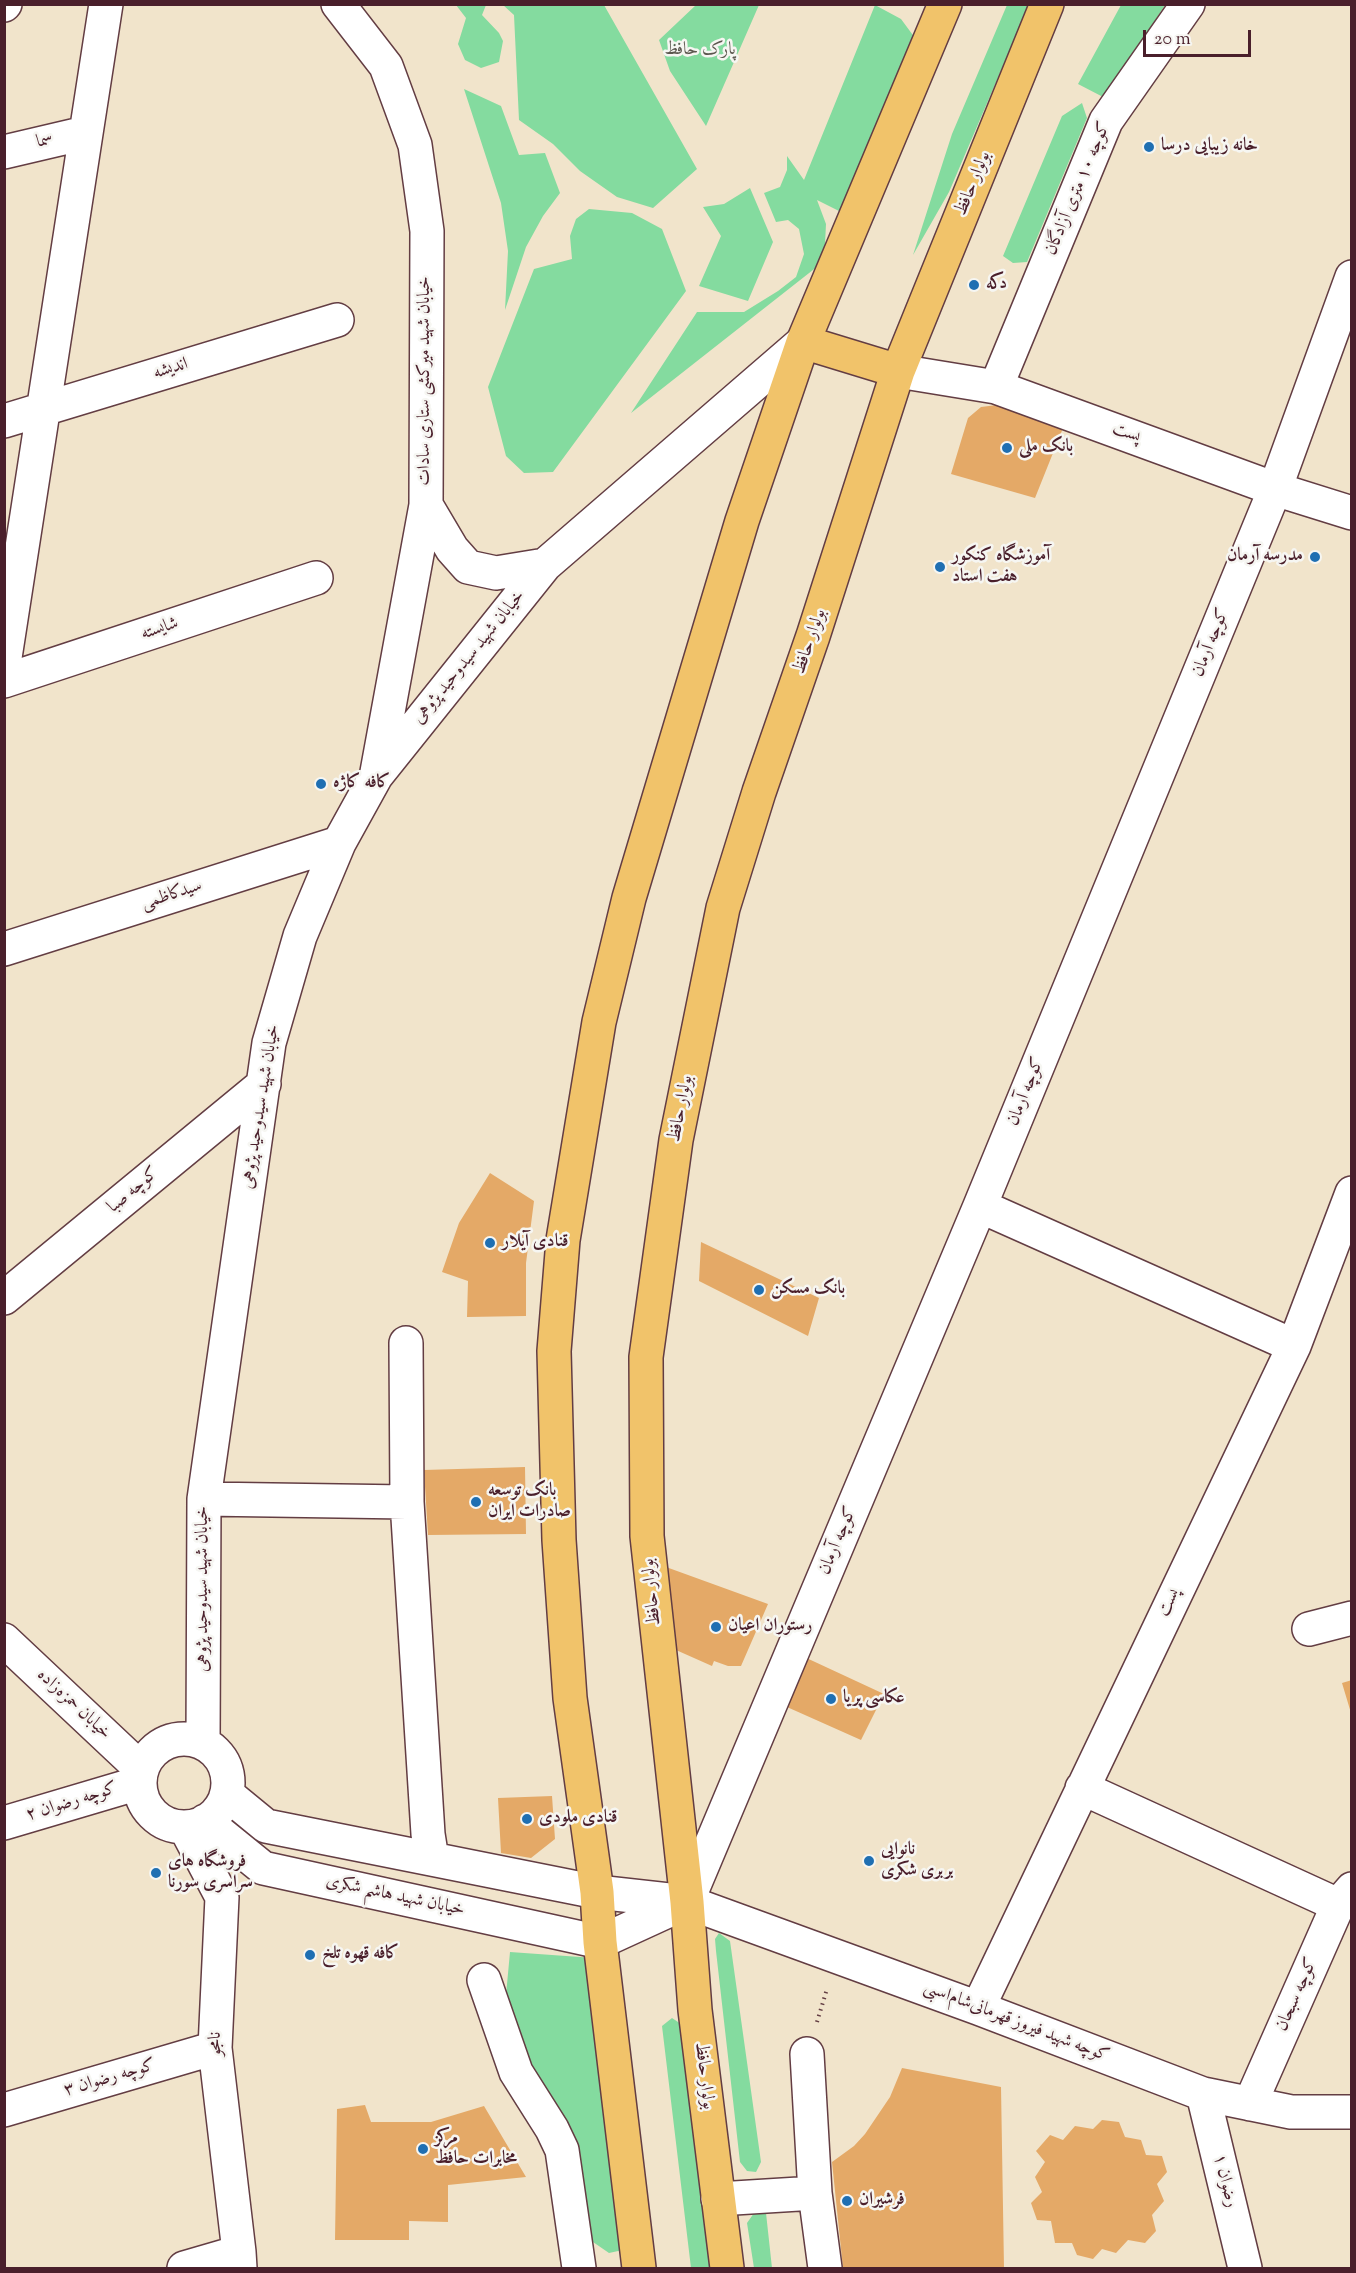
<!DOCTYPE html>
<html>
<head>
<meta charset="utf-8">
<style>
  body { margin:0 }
  #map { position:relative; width:1356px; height:2273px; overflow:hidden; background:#f1e4cb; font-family:"Sorts Mill Goudy",serif }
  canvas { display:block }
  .frame { position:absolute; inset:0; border:6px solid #4a1f2b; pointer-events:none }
  .scale { position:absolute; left:1143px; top:30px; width:108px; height:27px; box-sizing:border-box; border:3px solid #4a1f2b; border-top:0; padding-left:8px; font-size:18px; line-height:21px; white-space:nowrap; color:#4a1f2b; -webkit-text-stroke:4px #f6f6f2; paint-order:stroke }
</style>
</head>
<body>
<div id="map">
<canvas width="1356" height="2273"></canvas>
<div class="frame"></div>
<div class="scale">20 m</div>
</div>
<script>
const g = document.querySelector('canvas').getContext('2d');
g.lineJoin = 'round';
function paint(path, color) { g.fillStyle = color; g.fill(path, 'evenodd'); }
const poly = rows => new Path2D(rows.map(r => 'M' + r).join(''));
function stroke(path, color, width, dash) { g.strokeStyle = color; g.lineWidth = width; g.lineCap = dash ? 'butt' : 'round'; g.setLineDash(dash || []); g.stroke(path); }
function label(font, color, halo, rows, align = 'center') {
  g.font = font + ' "Sorts Mill Goudy",Amiri,serif'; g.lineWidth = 5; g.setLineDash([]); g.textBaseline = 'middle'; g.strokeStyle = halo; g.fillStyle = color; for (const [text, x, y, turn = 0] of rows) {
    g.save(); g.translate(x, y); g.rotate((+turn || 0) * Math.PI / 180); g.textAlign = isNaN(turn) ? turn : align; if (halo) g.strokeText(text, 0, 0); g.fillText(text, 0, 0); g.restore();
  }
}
paint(poly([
  [456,5,486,5,482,15,499,33,503,41,499,62,481,68,465,60,458,44,466,18],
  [503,5,604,5,697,169,653,208,617,197,580,171,553,144,519,120,514,15],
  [696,5,759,5,706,126,670,71,659,40],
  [875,5,901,19,918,42,843,213,817,200,826,224,825,244,818,266,631,413,697,312,744,312,778,291,796,277,804,254,799,229,788,220,776,222,764,193,780,187,787,170,787,156,804,180],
  [1007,5,1029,5,949,192,913,255,952,134],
  [1121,5,1165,5,1105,98,1078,84],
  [464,89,501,106,519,155,545,153,560,193,543,216,526,247,505,310,508,251,501,203],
  [1082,103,1087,118,1027,262,1013,263,1003,256,1062,116],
  [750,188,773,242,748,301,699,286,721,236,703,207,724,204],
  [589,209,632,213,662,229,686,291,553,472,524,473,506,456,488,387,534,269,572,259,570,236,576,219],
  [719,1933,730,1941,761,2162,756,2172,747,2171,740,2162,716,1951,715,1939],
  [510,1952,594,1958,632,2248,609,2253,593,2242,502,2038],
  [672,2018,681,2024,712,2268,691,2268,662,2026],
  [754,2213,766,2213,772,2268,754,2268,747,2223]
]), '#84db9f');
paint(poly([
  [997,405,1065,423,1035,498,951,474,968,418,981,407],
  [490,1173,534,1201,526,1263,526,1316,467,1317,468,1281,442,1272,459,1223],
  [701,1242,819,1298,808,1336,699,1281],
  [525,1467,526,1534,428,1535,424,1470],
  [666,1567,768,1604,741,1666,728,1666,714,1661,712,1666,676,1650],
  [800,1655,884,1694,861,1740,778,1703],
  [1352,1680,1352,1713,1351,1713,1342,1683],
  [552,1796,555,1839,531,1858,501,1853,498,1798],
  [902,2068,1001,2087,1004,2268,843,2268,832,2162,854,2146,865,2134,890,2097],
  [365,2105,371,2122,431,2122,484,2106,526,2177,448,2185,448,2222,409,2221,409,2240,335,2240,337,2109],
  [1102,2120,1119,2122,1125,2137,1141,2140,1146,2155,1162,2156,1167,2172,1157,2184,1164,2201,1152,2215,1156,2231,1145,2243,1128,2240,1116,2253,1102,2249,1093,2259,1077,2255,1072,2243,1055,2243,1051,2221,1037,2220,1031,2203,1042,2192,1035,2177,1045,2162,1036,2151,1050,2135,1063,2140,1075,2126,1093,2129]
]), '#e4a967');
const minor = poly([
  [338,4,386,66,415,145,427,231,426,505,377,772],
  [4,5,5,4],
  [4,152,85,133],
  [898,371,996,387,1275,489,1352,513],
  [996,387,1106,121,1188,4],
  [4,421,337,320],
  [426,505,452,549,468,567,496,573,545,565],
  [4,664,106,4],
  [4,681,316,578],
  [4,949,339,843],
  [980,1206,1294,1346],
  [4,1298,264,1084],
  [406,1343,407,1502],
  [204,1499,407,1502,428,1834,432,1859],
  [1309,1629,1352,1618],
  [4,1640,141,1769],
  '140 1783a44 44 0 1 1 88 0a44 44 0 1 1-88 0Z',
  [203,1743,204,1499,269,1043,300,936,339,843,376,776,545,565,803,342],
  [1082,1788,1338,1905],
  [227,1794,266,1826,597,1892,687,1902,978,2008,1203,2094,1291,2112,1352,2112],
  [205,1821,263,1868,600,1942,685,1903],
  [4,1823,139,1783],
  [185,1827,222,1897,215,2048,239,2252,240,2268],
  [687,1902,980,1206,1275,489,1352,277],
  [484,1980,516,2072,552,2129,562,2150,579,2268],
  [978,2008,1294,1346,1352,1193],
  [807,2054,815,2193,825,2268],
  [1203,2094,1245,2268],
  [1250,2104,1338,1905,1352,1889],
  [4,2110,215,2048],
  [718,2199,815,2193],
  [184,2268,239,2252]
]);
const major = poly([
  [803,342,898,371],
  [639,2268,600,1942,597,1892,570,1698,559,1540,554,1351,563,1240,599,1022,629,898,742,521,803,342,945,4],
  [727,2268,695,2010,687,1902,647,1536,646,1357,676,1140,723,908,759,792,813,636,898,371,1047,4]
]);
stroke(minor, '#633d43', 36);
stroke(major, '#633d43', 36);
stroke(poly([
  [817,2022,827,1989]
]), '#633d43', 4, [1.5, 4.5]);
stroke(minor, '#fff', 33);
stroke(major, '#f1c36a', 33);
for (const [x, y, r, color] of [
  [1149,147,6,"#1f6fb2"],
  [974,285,6,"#1f6fb2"],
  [1007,448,6,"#1f6fb2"],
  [1315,557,6,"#1f6fb2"],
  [940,567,6,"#1f6fb2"],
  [321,784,6,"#1f6fb2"],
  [490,1243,6,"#1f6fb2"],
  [759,1290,6,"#1f6fb2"],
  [476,1502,6,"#1f6fb2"],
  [716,1627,6,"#1f6fb2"],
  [831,1699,6,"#1f6fb2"],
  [527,1819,6,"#1f6fb2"],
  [869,1861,6,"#1f6fb2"],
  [156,1873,6,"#1f6fb2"],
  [310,1955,6,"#1f6fb2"],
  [423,2149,6,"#1f6fb2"],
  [847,2201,6,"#1f6fb2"]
]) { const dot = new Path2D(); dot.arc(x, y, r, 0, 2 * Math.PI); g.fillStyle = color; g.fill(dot); stroke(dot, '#f6f6f2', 2); }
label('18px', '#5b574e', '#f6f6f2', [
  ["پارک حافظ",700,51]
]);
label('18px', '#4a1f2b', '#f6f6f2', [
  ["سما",45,142,-13],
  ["بولوار حافظ",974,184,-68],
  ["کوچه ۱۰ متری آزادگان",1079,189,-67],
  ["اندیشه",171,370,-17],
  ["خیابان شهید میرکشی ستاری سادات",426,381,-90],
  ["پست",1126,434,20],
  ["شایسته",160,630,-18],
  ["بولوار حافظ",811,642,-71],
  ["کوچه آرمان",1212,643,-68],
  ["خیابان شهید سیدوحید پژوهی",470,658,-51],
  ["سیدکاظمی",172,896,-18],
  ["کوچه آرمان",1027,1092,-68],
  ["خیابان شهید سیدوحید پژوهی",262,1107,-81],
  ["بولوار حافظ",682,1109,-79],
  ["کوچه صبا",134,1191,-40],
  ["کوچه آرمان",839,1541,-67],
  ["خیابان شهید سیدوحید پژوهی",204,1589,-90],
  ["بولوار حافظ",653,1592,-96],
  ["پست",1170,1603,-64],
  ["خیابان حمزه‌زاده",73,1705,43],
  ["کوچه رضوان ۲",72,1803,-17],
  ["خیابان شهید هاشم شکری",395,1897,12],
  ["کوچه سبحان",1298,1995,-66],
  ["کوچه شهید فیروز قهرمانی‌شام‌اسبی",1016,2023,21],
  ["نامجو",217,2044,-91],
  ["بولوار حافظ",703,2076,83],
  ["کوچه رضوان ۳",110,2079,-16],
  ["رضوان ۱",1224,2181,76]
]);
label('bold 18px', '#4a1f2b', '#f6f6f2', [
  ["خانه زیبایی درسا",1161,147],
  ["دکه",986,285],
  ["بانک ملی",1019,448],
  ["آموزشگاه کنکور",952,557],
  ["هفت استاد",952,578],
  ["مدرسه آرمان",1303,557,"right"],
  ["کافه کاژه",333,784],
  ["قنادی آیلار",502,1243],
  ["بانک مسکن",771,1290],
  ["بانک توسعه",488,1492],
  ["صادرات ایران",488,1513],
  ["رستوران اعیان",728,1627],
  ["عکاسی پریا",843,1699],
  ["قنادی ملودی",539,1819],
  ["نانوایی",881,1851],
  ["بربری شکری",881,1872],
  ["فروشگاه های",168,1863],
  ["سراسری سورنا",168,1884],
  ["کافه قهوه تلخ",322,1955],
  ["مرکز",435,2139],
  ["مخابرات حافظ",435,2160],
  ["فرشیران",859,2201]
], 'left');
</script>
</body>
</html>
